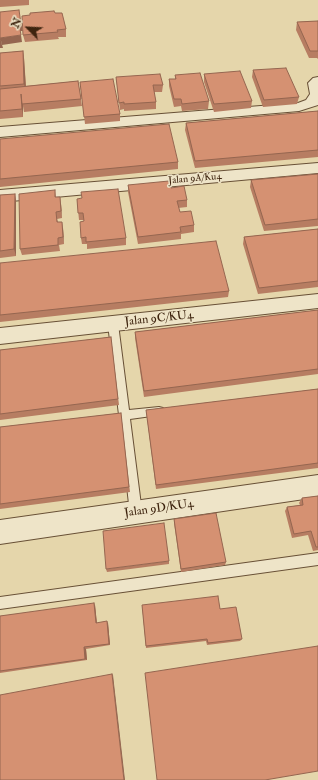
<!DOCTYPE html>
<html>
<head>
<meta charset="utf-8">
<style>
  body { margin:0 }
  #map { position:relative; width:318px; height:780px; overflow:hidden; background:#e5d6ab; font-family:"IM FELL Double Pica",serif }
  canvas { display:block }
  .north { position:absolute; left:8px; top:8px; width:40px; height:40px; -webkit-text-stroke:3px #eee4c8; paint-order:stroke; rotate:294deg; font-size:11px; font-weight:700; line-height:16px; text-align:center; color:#3e240f }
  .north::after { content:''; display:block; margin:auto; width:14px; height:18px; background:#3e240f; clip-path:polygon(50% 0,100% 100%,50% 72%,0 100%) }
</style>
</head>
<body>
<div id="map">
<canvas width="318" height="780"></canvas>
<div class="north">N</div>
</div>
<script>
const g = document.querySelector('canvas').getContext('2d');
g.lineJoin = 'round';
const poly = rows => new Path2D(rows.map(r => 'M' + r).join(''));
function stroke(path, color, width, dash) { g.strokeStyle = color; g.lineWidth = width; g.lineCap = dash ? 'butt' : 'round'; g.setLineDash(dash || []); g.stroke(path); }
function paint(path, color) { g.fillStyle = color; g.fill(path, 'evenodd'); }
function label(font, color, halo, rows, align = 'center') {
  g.font = font + ' "IM FELL Double Pica",serif'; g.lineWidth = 3; g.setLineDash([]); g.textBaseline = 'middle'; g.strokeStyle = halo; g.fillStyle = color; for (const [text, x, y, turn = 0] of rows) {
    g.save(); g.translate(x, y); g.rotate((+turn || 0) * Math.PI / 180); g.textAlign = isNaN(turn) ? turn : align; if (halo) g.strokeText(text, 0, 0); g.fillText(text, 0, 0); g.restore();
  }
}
const service = poly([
  [113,320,116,321,118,324,129,410,159,407,163,408,164,411,163,414,159,415,130,419,142,513,140,517,136,518,132,517,130,513,119,415,108,324,110,321,113,320],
  [318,553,318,565,0,609,0,597,318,553]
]);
const minor = poly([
  [318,77,318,105,299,111,0,137,0,127,298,103,306,100,310,94,308,83,313,78,318,77],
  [318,163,318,173,0,202,0,190,318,163],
  [318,294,318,308,0,344,0,328,318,294],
  [318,475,318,497,0,544,0,520,318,475]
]);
stroke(service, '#685036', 2);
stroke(minor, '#685036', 2);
paint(service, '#eee4c8');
paint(minor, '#eee4c8');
paint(poly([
  [0,0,29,0,29,5,0,7],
  [55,13,66,29,66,37,58,37,59,39,25,42,23,35],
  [318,21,318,59,317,58,309,58,296,30,297,22],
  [23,51,24,58,26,86,78,81,82,106,24,112,23,106,23,117,0,119,0,53],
  [253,70,299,97,297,104,263,107,252,77],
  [204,74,252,101,251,108,214,112,204,82],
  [175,75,209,101,208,109,182,111,181,106,174,107,169,86,169,79,175,79],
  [116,77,163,85,162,92,154,92,156,102,156,109,124,111,124,109,120,110],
  [80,82,120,114,120,121,85,124],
  [318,111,318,157,195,168,185,130,186,123],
  [0,139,178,162,178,169,0,187],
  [318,174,318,226,264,231,250,187,251,180],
  [128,185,171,188,187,200,187,207,178,208,180,212,194,225,194,232,181,234,181,239,138,244,128,192],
  [55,190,56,197,61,204,62,218,57,219,58,222,63,228,64,244,59,245,60,251,22,255,20,249],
  [15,194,16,201,16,256,0,258,0,195],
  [77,199,126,238,126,245,87,249,87,244,82,244,81,238,84,220,79,220],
  [318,229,318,287,258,294,243,244,244,237],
  [0,263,229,291,228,297,0,322],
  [318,310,318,374,144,397,135,338,135,332],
  [111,337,119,405,0,420,0,350],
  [318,389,318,468,156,489,146,410],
  [121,413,130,492,0,509,0,427],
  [318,496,318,550,313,551,308,535,292,538,285,511,287,507,300,505,299,503,302,498],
  [174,519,226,562,225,565,181,572,174,523],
  [169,561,169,564,107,572,106,569],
  [95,605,97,623,108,623,110,645,86,649,87,660,0,673,0,616],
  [142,605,242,639,240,641,207,645,206,641,146,648]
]), '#b77d62');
paint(poly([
  [19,24,21,24,23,31,20,31],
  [21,35,22,42,2,45,0,38],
  [0,41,1,41,3,48,0,48],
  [23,51,24,58,26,91,24,84],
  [21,94,23,106,23,117,22,109],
  [15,194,16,201,16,256,14,249],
  [60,197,61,204,62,218,61,211],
  [62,222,63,228,64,244,63,237],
  [94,603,95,605,97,625,96,623],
  [107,621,108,623,110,645,109,644],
  [84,647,86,649,87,660,85,659],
  [112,674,113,675,125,780,124,780]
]), '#956650');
const building = poly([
  [19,10,21,24,19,24,21,35,0,38,1,41,0,41,0,12,19,10],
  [54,11,55,13,62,13,66,29,57,30,58,32,23,35,22,16,30,15,30,13,54,11],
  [318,21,318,51,310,51,297,22,318,21],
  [23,51,24,84,0,86,0,53,23,51],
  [286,68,299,97,264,100,253,70,286,68],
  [240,71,252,101,214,104,204,74,240,71],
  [200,73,209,101,182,104,181,99,174,99,169,79,176,79,175,75,200,73],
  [160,74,163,85,153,85,156,102,124,104,124,102,119,103,116,77,160,74],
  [113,79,120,114,84,117,80,82,113,79],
  [78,81,81,99,22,104,21,94,22,109,0,111,0,89,78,81],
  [318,111,318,150,195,161,186,123,318,111],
  [169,124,178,162,0,179,0,139,169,124],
  [318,174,318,219,265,225,251,180,318,174],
  [169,181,171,188,184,186,187,200,177,201,180,212,191,211,194,225,180,227,181,232,138,237,128,185,169,181],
  [118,189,126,238,86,242,86,237,81,238,80,222,84,221,83,213,78,213,77,199,82,198,81,192,118,189],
  [55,190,55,197,60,197,61,211,56,212,57,222,62,222,63,237,58,238,58,245,20,249,19,194,55,190],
  [15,194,14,249,0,251,0,195,15,194],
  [318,229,318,281,259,288,244,237,318,229],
  [216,241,229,291,0,315,0,263,216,241],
  [318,310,318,369,144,391,135,332,318,310],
  [111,337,118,399,0,414,0,350,111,337],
  [318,389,318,463,156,485,146,410,318,389],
  [121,413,129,487,0,504,0,427,121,413],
  [318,496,318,547,316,547,311,531,294,534,287,507,303,505,302,498,318,496],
  [216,513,226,562,181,569,174,519,216,513],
  [164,523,169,561,106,569,103,531,164,523],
  [218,596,220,609,236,607,242,639,208,643,207,639,146,646,142,605,218,596],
  [94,603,96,623,107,621,109,644,84,647,85,659,0,671,0,616,94,603],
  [318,646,318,771,265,780,157,780,145,673,318,646],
  [112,674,124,780,0,780,0,695,112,674]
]);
paint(building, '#d59172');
stroke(building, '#956650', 1);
label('10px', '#3e240f', '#eee4c8', [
  ["Jalan 9A/Ku4",195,179,-5]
]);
label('12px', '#3e240f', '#eee4c8', [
  ["Jalan 9C/KU4",159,319,-6],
  ["Jalan 9D/KU4",159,509,-8]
]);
</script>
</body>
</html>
